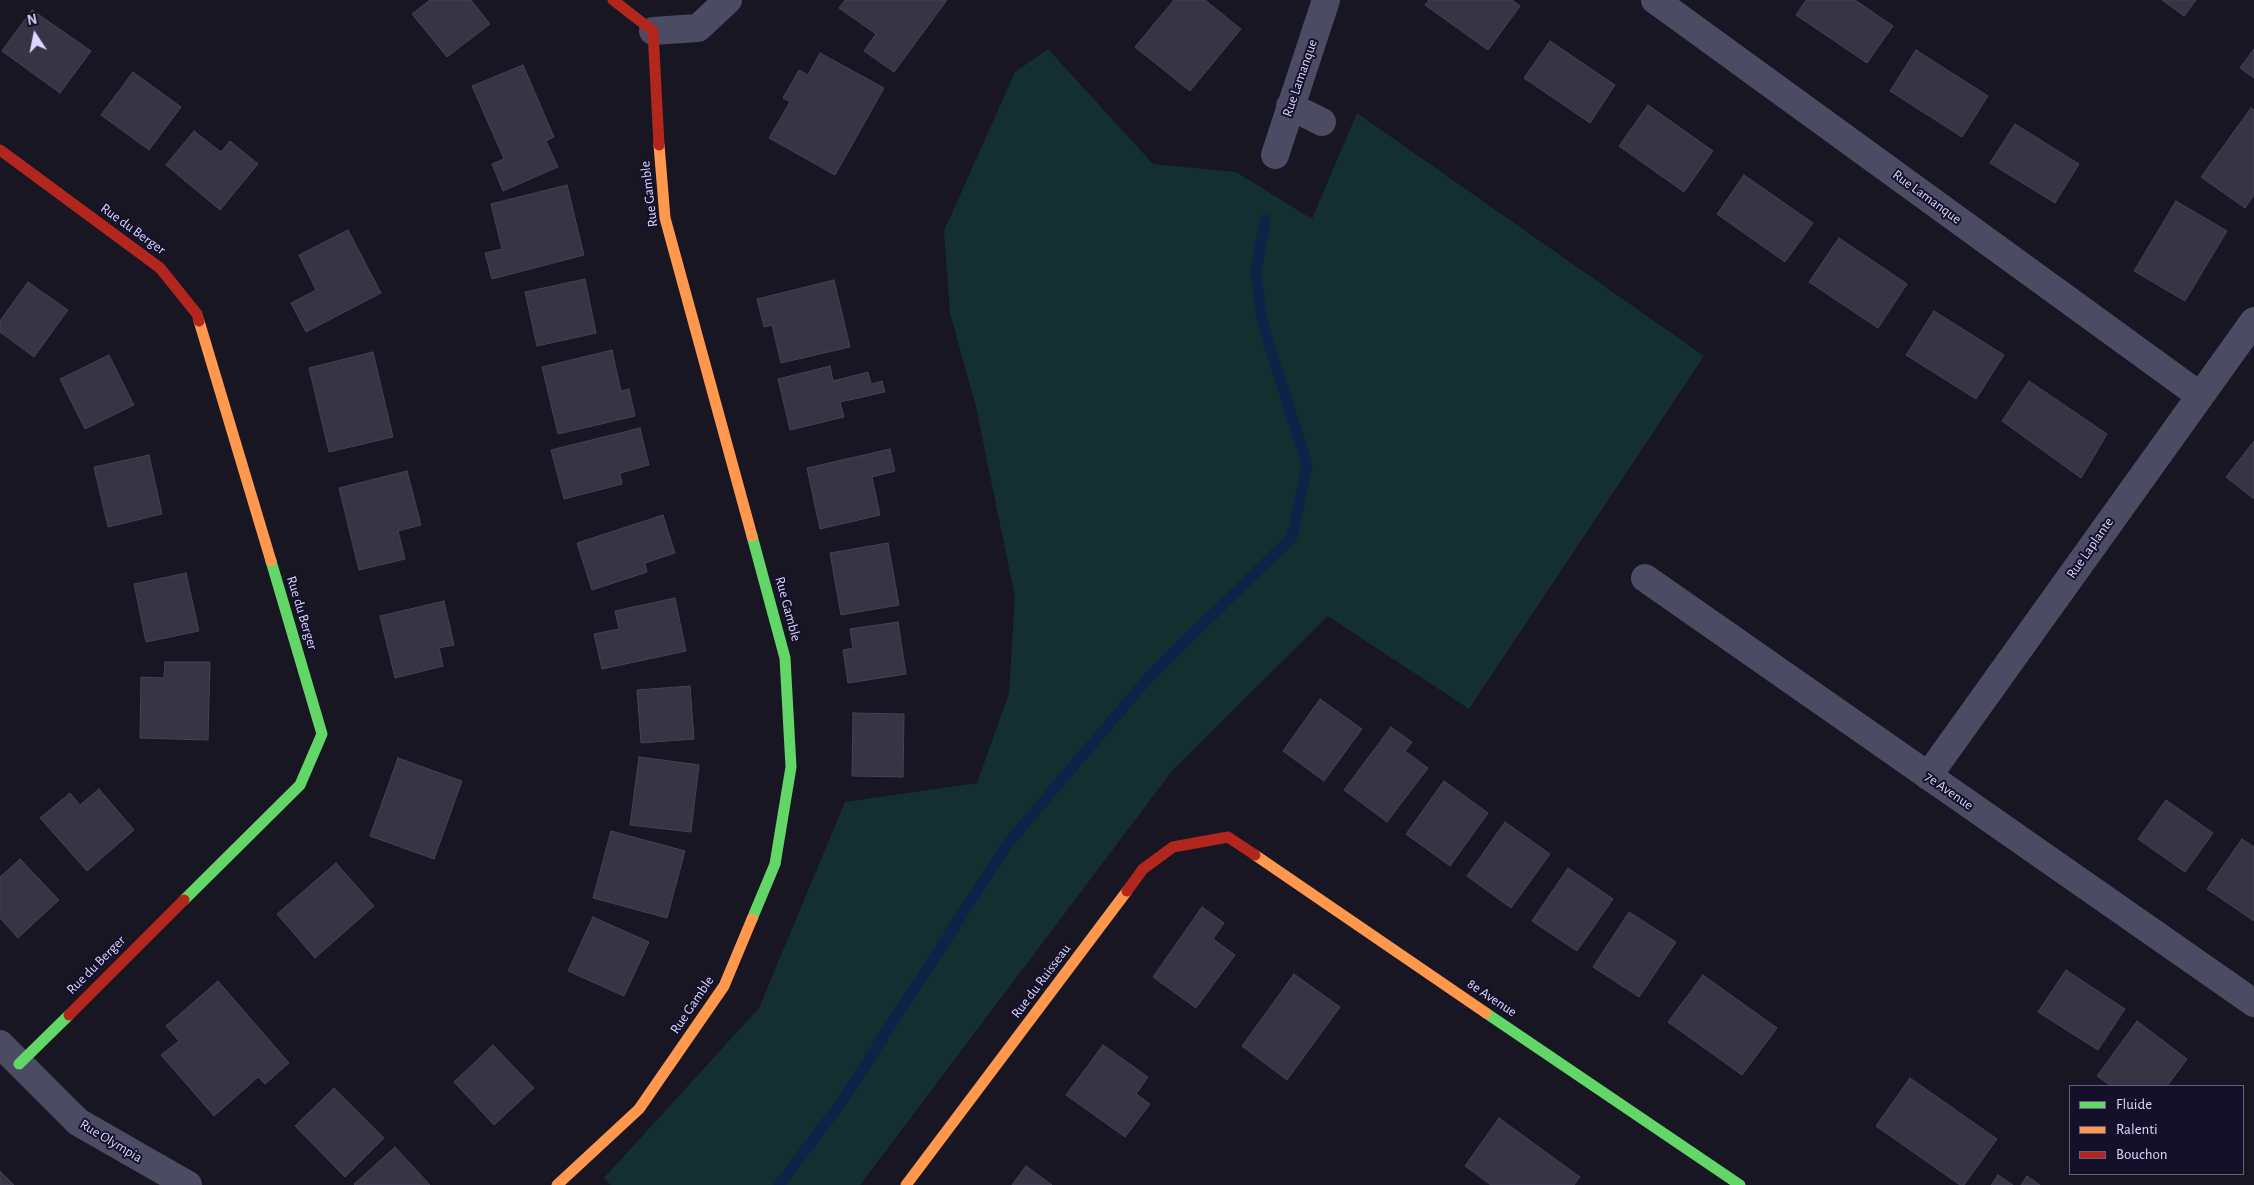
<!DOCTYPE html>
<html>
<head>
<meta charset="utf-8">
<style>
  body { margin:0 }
  #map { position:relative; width:2254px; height:1185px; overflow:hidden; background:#181623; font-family:"Alegreya Sans",sans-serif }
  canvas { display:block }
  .legend { position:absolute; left:2069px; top:1085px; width:175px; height:90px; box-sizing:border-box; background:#141029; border:1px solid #64607f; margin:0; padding:6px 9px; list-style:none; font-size:15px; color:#ddd8ff }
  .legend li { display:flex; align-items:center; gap:10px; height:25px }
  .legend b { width:25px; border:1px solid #64607f }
  .north { position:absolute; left:10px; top:10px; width:50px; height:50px; -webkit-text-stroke:4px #141029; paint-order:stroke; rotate:349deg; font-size:14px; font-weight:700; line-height:20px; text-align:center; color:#ddd8ff }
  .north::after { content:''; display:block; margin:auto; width:18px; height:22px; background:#ddd8ff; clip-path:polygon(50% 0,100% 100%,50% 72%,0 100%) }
</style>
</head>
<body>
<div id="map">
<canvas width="2254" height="1185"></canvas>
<ul class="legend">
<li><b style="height:6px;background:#63d668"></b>Fluide</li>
<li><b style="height:6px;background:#ff974d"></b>Ralenti</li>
<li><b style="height:6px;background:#b3261e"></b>Bouchon</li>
</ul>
<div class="north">N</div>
</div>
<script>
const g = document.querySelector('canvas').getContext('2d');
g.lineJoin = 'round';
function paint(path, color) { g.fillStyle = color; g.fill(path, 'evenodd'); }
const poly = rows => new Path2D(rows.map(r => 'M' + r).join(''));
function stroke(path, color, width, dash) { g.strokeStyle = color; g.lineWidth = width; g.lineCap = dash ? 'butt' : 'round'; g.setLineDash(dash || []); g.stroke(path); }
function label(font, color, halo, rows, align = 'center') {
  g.font = font + ' "Alegreya Sans",sans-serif'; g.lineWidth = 4; g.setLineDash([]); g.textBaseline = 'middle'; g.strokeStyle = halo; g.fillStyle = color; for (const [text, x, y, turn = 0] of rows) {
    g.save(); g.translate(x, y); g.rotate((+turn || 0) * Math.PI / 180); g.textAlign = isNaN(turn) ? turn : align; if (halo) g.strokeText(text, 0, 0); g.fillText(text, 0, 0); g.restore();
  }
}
paint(poly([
  [1048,49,1153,164,1236,172,1312,219,1357,113,1704,356,1469,709,1328,616,1172,771,860,1185,611,1185,604,1178,759,1008,845,802,977,783,1009,693,1015,597,976,407,950,313,944,231,1015,72]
]), '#142f30');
stroke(poly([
  [779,1185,840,1104,1008,843,1150,676,1292,537,1307,465,1262,321,1256,271,1265,220]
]), '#0d2348', 11);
const building = poly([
  [430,0,471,0,490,24,447,57,412,14,430,0],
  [845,0,947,0,894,72,864,51,876,34,839,8,845,0],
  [1174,0,1205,0,1241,29,1190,91,1135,47,1174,0],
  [1429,0,1512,0,1520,6,1488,50,1425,5,1429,0],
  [1806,0,1855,0,1893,26,1867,63,1796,15,1806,0],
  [2162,0,2196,0,2184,16,2162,0],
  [32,10,91,51,60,93,2,51,32,10],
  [1550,41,1615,85,1590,123,1524,78,1550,41],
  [2254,49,2254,78,2240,68,2254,49],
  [1916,50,1988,96,1962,137,1890,91,1916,50],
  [820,53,884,88,835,175,769,138,790,102,783,98,799,70,808,75,820,53],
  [523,65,554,137,546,141,558,167,503,191,492,164,504,159,472,86,523,65],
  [133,72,181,107,149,150,101,115,133,72],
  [1648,105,1713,151,1684,192,1619,146,1648,105],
  [2251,108,2254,110,2254,195,2245,208,2201,177,2251,108],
  [2015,124,2079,164,2055,203,1990,163,2015,124],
  [194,131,221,152,230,141,258,164,220,210,166,165,194,131],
  [1744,175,1813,223,1785,262,1717,214,1744,175],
  [567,185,584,255,492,279,485,253,502,249,491,204,567,185],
  [2176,201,2227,231,2185,301,2134,271,2176,201],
  [348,230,381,293,306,332,291,303,316,290,299,255,348,230],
  [1839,238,1907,284,1878,328,1809,282,1839,238],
  [585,279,596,333,537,346,525,292,585,279],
  [834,280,850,347,781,363,772,325,764,327,757,299,834,280],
  [28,282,68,310,34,357,0,332,0,321,28,282],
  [1934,311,2004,355,1976,399,1906,355,1934,311],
  [612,350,621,391,629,389,635,416,558,434,542,367,612,350],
  [373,352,393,437,329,452,309,368,373,352],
  [109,355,134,405,85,429,60,379,109,355],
  [830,366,833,381,868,372,871,384,882,381,885,392,840,402,844,417,790,430,778,379,830,366],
  [2029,381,2107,434,2081,478,2002,421,2029,381],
  [640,428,649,465,620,473,622,484,564,499,551,450,640,428],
  [2254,441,2254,499,2226,477,2254,441],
  [890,449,895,471,872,477,880,515,820,529,807,468,890,449],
  [149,455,162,514,108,527,94,467,149,455],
  [407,471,421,525,398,531,405,559,359,570,339,488,407,471],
  [663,515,675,553,645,563,647,572,592,590,577,543,663,515],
  [888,543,899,605,841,615,830,553,888,543],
  [186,573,199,631,146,642,134,584,186,573],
  [675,598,686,651,602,669,594,634,619,629,615,611,675,598],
  [444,601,454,645,439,648,443,666,395,678,380,616,444,601],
  [898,622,906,674,848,683,843,650,853,648,850,629,898,622],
  [165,662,210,662,208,740,140,738,141,677,164,678,165,662],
  [690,686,694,739,641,743,637,690,690,686],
  [1320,699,1362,729,1324,781,1283,751,1320,699],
  [853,713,904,714,903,777,852,776,853,713],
  [1391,727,1412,742,1405,751,1428,768,1387,822,1344,790,1391,727],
  [639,757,699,765,691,832,630,825,639,757],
  [398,758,462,781,434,859,370,836,398,758],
  [1444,781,1488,813,1450,866,1406,834,1444,781],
  [99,789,134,830,87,871,40,818,70,793,80,805,99,789],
  [2166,800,2213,833,2185,872,2138,839,2166,800],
  [1505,822,1550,854,1511,908,1467,876,1505,822],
  [611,831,685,851,667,918,593,898,611,831],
  [2242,839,2254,847,2254,921,2207,889,2242,839],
  [20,859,59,900,18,938,0,918,0,877,20,859],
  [336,863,374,906,315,958,277,914,336,863],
  [1568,868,1613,899,1577,951,1532,921,1568,868],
  [1202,907,1224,923,1213,939,1235,955,1196,1008,1153,977,1202,907],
  [1629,912,1676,942,1639,997,1593,967,1629,912],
  [593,917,649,942,624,996,568,971,593,917],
  [2066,970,2125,1009,2098,1050,2038,1012,2066,970],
  [1294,974,1340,1007,1287,1080,1242,1046,1294,974],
  [1703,975,1777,1028,1742,1075,1668,1022,1703,975],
  [218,981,289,1063,265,1084,258,1077,214,1116,161,1055,179,1041,166,1026,218,981],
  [2137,1021,2187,1059,2167,1086,2111,1086,2097,1076,2137,1021],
  [493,1045,534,1088,494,1125,454,1082,493,1045],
  [1103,1045,1148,1077,1136,1094,1150,1104,1125,1137,1066,1095,1103,1045],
  [1910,1078,1997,1139,1964,1185,1960,1185,1876,1126,1910,1078],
  [334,1088,384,1138,345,1177,295,1126,334,1088],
  [1499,1118,1580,1177,1574,1185,1491,1185,1465,1166,1499,1118],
  [395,1147,430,1185,355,1185,354,1184,395,1147],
  [1026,1166,1052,1185,1012,1185,1026,1166],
  [0,1171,14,1185,0,1185,0,1171],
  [1998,1175,2013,1185,1991,1185,1998,1175],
  [2027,1176,2040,1185,2021,1185,2027,1176]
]);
paint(building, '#363445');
stroke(building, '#454157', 1);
stroke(poly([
  [1655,0,2199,395],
  [653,31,698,28,728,0],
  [1290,106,1322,122],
  [1275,155,1326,0],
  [1645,578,2254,1003],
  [1928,776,2254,321],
  [0,1044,78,1122,188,1185]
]), '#4c4b64', 28);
stroke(poly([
  [752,536,785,658,791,767,775,864,752,919],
  [184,900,300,785,322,734,271,561],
  [1486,1013,1740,1185],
  [19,1064,69,1015]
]), '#63d668', 11);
stroke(poly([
  [659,145,665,218,752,536],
  [199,321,271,561],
  [1255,855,1486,1013],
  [557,1185,639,1109,724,986,752,919],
  [906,1185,1127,891]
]), '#ff974d', 11);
stroke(poly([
  [613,0,653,31,659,145],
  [0,150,160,268,197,314,199,321],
  [1127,891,1143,869,1173,847,1228,837,1255,855],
  [69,1015,184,900]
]), '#b3261e', 11);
label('14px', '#ddd8ff', '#141029', [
  ["Rue Lamanque",1300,78,-71],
  ["Rue Gamble",649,194,-97],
  ["Rue Lamanque",1927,197,36],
  ["Rue du Berger",133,229,36],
  ["Rue Laplante",2090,548,-55],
  ["Rue Gamble",788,609,75],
  ["Rue du Berger",302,613,73],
  ["7e Avenue",1949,791,35],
  ["Rue du Berger",96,965,-45],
  ["Rue du Ruisseau",1041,981,-53],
  ["8e Avenue",1492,998,34],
  ["Rue Gamble",692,1005,-56],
  ["Rue Olympia",111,1141,31]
]);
</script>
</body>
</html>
